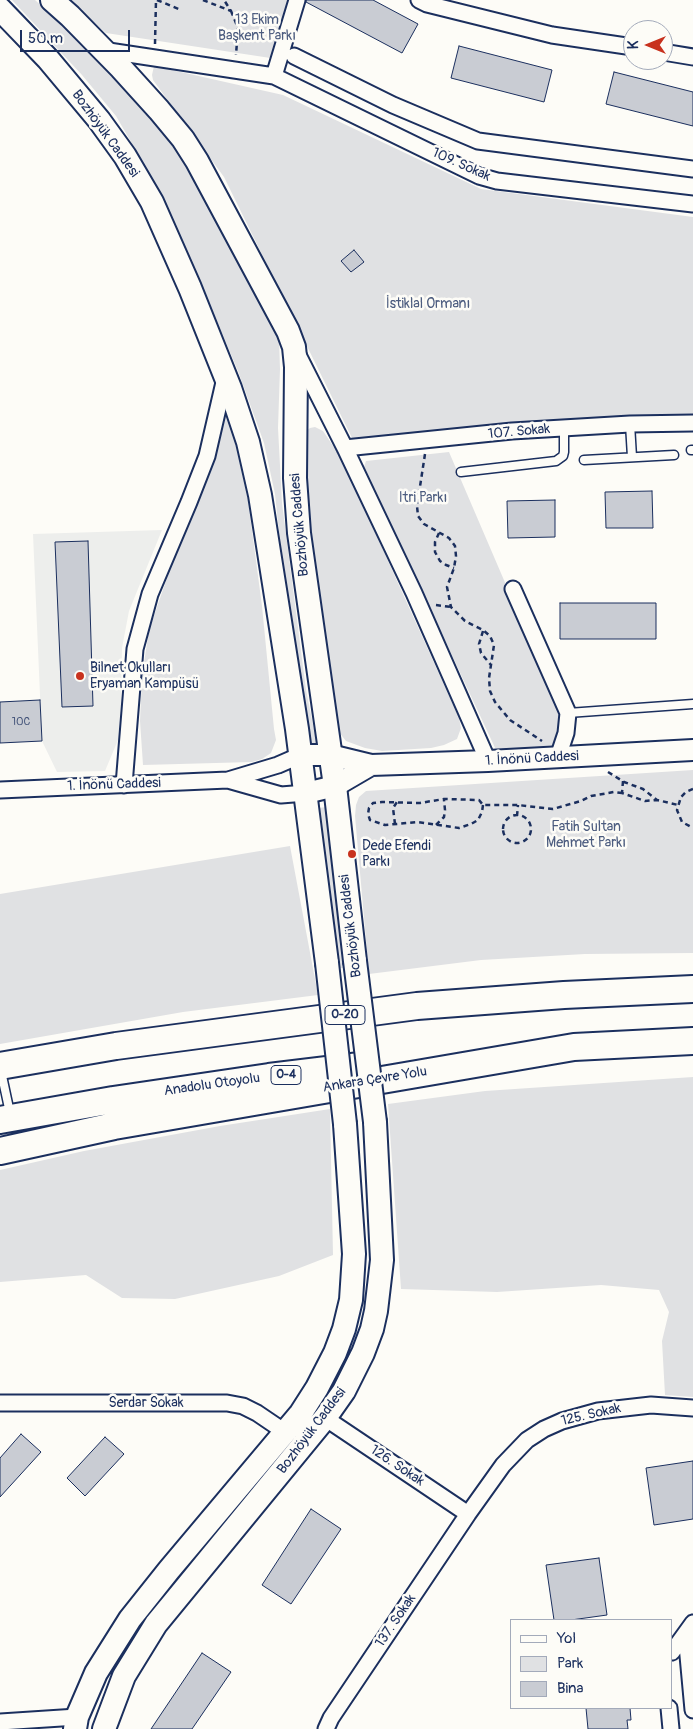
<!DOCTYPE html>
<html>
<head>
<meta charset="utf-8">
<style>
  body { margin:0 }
  #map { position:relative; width:693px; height:1729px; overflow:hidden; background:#fdfcf7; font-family:Pangolin,sans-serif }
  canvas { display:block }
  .legend { position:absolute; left:510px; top:1619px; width:162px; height:90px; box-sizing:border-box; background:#fdfcf7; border:1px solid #a3aaba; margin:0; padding:6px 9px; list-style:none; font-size:15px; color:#1b2f5e }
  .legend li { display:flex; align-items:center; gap:10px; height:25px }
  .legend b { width:25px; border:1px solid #a3aaba }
  .north { position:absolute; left:623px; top:20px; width:50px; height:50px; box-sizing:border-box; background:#fdfcf7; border:1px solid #a3aaba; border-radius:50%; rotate:270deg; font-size:14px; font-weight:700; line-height:20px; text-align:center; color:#1b2f5e }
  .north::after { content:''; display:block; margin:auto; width:18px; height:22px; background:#c8321e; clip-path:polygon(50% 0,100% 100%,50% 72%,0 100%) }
  .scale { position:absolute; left:20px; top:30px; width:110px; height:22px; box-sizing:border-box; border:2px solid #1b2f5e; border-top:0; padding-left:6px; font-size:15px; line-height:18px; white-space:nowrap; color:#1b2f5e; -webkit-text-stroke:4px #fdfcf7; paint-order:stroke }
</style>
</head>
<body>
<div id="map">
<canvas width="693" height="1729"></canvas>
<ul class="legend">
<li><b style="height:6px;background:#fdfcf7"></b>Yol</li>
<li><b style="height:14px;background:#e0e1e3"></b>Park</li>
<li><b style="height:14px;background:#c9ccd3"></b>Bina</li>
</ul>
<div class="north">K</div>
<div class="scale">50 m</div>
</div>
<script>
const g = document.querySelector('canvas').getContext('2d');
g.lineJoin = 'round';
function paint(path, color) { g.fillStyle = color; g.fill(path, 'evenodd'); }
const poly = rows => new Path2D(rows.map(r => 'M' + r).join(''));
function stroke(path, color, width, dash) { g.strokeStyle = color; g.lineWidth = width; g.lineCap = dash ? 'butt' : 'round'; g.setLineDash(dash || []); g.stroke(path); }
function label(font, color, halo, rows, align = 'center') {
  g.font = font + ' Pangolin,sans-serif'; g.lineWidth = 5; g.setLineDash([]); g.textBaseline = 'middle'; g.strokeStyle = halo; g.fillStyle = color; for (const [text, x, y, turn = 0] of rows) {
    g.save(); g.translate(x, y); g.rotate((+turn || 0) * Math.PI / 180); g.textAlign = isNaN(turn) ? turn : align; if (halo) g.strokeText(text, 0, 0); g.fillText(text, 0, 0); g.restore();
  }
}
paint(poly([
  [162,530,129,611,122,648,121,705,118,740,105,771,57,772,42,741,33,534]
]), '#edeeec');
paint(poly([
  [12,0,35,0,92,52,168,135,190,170,279,338,280,369,278,428,282,503,306,690,317,744,304,747,289,626,275,494,264,443,238,371,181,237,160,192,116,116,82,75],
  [68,0,295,0,277,59,106,33],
  [154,66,283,95,481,189,693,217,693,419,562,419,353,440,224,177,153,80,152,75],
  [226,409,237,450,248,500,262,606,274,729,276,740,271,753,262,759,252,762,143,765,140,721,142,676,149,630,186,523,206,477],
  [315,427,323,431,342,459,459,718,461,728,457,739,444,745,431,748,382,751,365,748,346,741,335,727,308,550,305,432,310,428],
  [449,452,564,720,551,748,497,752,364,467,366,461],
  [693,770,693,953,585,954,481,960,369,974,355,816,356,805,359,797,366,791],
  [326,807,345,968,336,968,312,809],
  [290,846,318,995,183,1012,0,1044,0,894],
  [693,1077,693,1397,665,1395,662,1341,669,1312,659,1290,601,1285,497,1292,401,1289,388,1104,485,1091],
  [330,1109,333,1255,279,1276,175,1299,122,1298,86,1275,0,1282,0,1170,84,1151,220,1126]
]), '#e0e1e3');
const building = poly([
  [306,0,373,0,418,24,402,53,306,2,306,0],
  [459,46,552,70,544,102,451,78,459,46],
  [614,72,693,92,693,126,606,104,614,72],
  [354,250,364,262,351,272,341,261,354,250],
  [652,491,653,528,606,528,605,492,652,491],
  [555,500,555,537,508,538,507,501,555,500],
  [88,541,93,706,62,707,55,542,88,541],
  [560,603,656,603,656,639,560,639,560,603],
  [40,700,42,741,0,743,0,702,40,700],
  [21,1434,41,1452,0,1497,0,1458,21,1434],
  [105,1437,124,1454,85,1496,67,1478,105,1437],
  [693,1461,693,1519,654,1525,646,1468,693,1461],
  [311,1509,341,1529,291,1604,262,1585,311,1509],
  [599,1558,607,1615,571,1620,554,1620,546,1565,599,1558],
  [202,1653,231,1672,192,1729,151,1729,202,1653],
  [586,1708,630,1708,631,1720,627,1720,628,1729,588,1729,586,1708]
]);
paint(building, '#c9ccd3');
stroke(building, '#1b2f5e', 1);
const lane = poly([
  [630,424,632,457],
  [691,450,693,450],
  [584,460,674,455],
  [461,472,556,461,563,456,564,452,564,428],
  [568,713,693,704],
  [1,1071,10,1113]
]);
const street = poly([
  [419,0,427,4,552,35,633,47],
  [102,50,274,76,479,176,497,181,693,204],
  [663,52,693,57],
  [294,56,393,105,478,141,693,169],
  [274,76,297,0],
  [298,355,345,448,414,593,488,761],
  [345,448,512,431,630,424,693,423],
  [513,589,568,713,566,733,558,757],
  [301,755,278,765,228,780,281,795,306,793],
  [124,785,135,649,150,594,189,502,207,456,225,378],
  [0,790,228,780],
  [0,1403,227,1403,243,1406,257,1413,285,1432],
  [325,1418,468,1514],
  [686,1634,693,1710],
  [672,1652,693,1623],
  [669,1708,671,1729],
  [0,1722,77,1717],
  [326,1729,331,1718,468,1514,503,1465,527,1440,544,1429,562,1421,598,1411,651,1405,693,1408]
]);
const secondary = poly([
  [301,755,330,755,371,765,488,761,693,750],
  [306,793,335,786,371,765]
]);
const primary = poly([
  [52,0,70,16,121,68,159,110,183,139,197,161,288,331,294,347,296,367,295,478,299,533,335,786,355,961],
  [0,9,48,59,99,120,125,156,152,202,190,288,230,388,248,442,260,495,297,729,327,963],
  [75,1729,77,1717,96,1673,130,1619,169,1570,301,1413,317,1388,335,1353,344,1329,351,1300,354,1254,345,1124],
  [104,1729,124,1676,156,1624,325,1418,344,1391,363,1353,372,1329,376,1311,382,1260,375,1122]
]);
const highway = poly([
  [0,1066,116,1046,417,1006,564,995,693,989],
  [0,1120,113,1100,269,1077,360,1066],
  [0,1151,114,1126,574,1047,693,1041]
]);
stroke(lane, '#1b2f5e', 11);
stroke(street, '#1b2f5e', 19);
stroke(secondary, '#1b2f5e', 24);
stroke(primary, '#1b2f5e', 26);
stroke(highway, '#1b2f5e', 30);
stroke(poly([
  [157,0,181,10],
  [203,0,231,11,224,0],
  [231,11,238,28,236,55],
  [155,44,156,0],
  [425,454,417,506,418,516,424,524,449,538,455,546,456,556,454,568,447,587,451,607,465,621,483,630,490,636,494,645,489,678,490,691,495,702,510,720,542,741],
  [439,533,435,542,435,552,440,561,446,565,454,568],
  [436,605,451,607],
  [483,631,479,644,481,653,491,665],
  [608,772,624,782,643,789,657,800,678,805],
  [623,781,622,793,645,801,657,800],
  [693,789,686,792,681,797,677,810,682,822,693,828],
  [483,805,482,812,478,820,471,824,459,828,418,822,385,825,370,820,368,814,369,808,373,803,382,802,420,803,444,799,479,800,483,805,518,805,553,809,581,801,591,796,614,792,622,793],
  '503 829a14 14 0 1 1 28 0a14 14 0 1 1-28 0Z',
  [517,816,518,805],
  [395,824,393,808,397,802],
  [436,825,444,817,445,810,444,800]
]), '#1b2f5e', 2.5, [5, 4]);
stroke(lane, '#fdfcf7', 8);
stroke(street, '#fdfcf7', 15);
stroke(secondary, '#fdfcf7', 20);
stroke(primary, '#fdfcf7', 22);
stroke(highway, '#fdfcf7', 26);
const primaryBridge = poly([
  [355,961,375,1122],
  [327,963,345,1124]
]);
stroke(primaryBridge, '#1b2f5e', 26, []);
stroke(primaryBridge, '#fdfcf7', 22);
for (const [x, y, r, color] of [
  [80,676,5,"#c8321e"],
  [352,854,5,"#c8321e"]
]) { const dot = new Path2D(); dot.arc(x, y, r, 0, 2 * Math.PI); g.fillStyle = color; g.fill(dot); stroke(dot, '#fdfcf7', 2); }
label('11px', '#46567b', null, [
  ["10C",21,722]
]);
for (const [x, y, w] of [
  [345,1015,40],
  [286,1075,30]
]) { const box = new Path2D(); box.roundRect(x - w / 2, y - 9.5, w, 19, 4); g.fillStyle = '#fdfcf7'; g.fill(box); stroke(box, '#1b2f5e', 1); }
label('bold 12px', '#1b2f5e', null, [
  ["O-20",345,1015],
  ["O-4",286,1075]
]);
label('14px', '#4c5c7f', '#fdfcf7', [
  ["13 Ekim",257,20],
  ["Başkent Parkı",257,36],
  ["İstiklal Ormanı",428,304],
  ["Itri Parkı",423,498],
  ["Fatih Sultan",586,827],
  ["Mehmet Parkı",586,843]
]);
label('14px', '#1b2f5e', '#fdfcf7', [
  ["Bozhöyük Caddesi",105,134,54],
  ["109. Sokak",461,165,24],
  ["107. Sokak",519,432,-5],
  ["Bozhöyük Caddesi",300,525,-95],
  ["1. İnönü Caddesi",532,759,-3],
  ["1. İnönü Caddesi",114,785,-2],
  ["Bozhöyük Caddesi",351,926,-97],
  ["Ankara Çevre Yolu",375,1080,-9],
  ["Anadolu Otoyolu",212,1085,-8],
  ["Serdar Sokak",146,1403],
  ["125. Sokak",591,1415,-13],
  ["Bozhöyük Caddesi",312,1431,-53],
  ["126. Sokak",397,1466,34],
  ["137. Sokak",396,1621,-56]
]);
label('14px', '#1b2f5e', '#fdfcf7', [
  ["Bilnet Okulları",90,668],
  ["Eryaman Kampüsü",90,684],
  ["Dede Efendi",362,846],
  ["Parkı",362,862]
], 'left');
</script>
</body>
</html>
